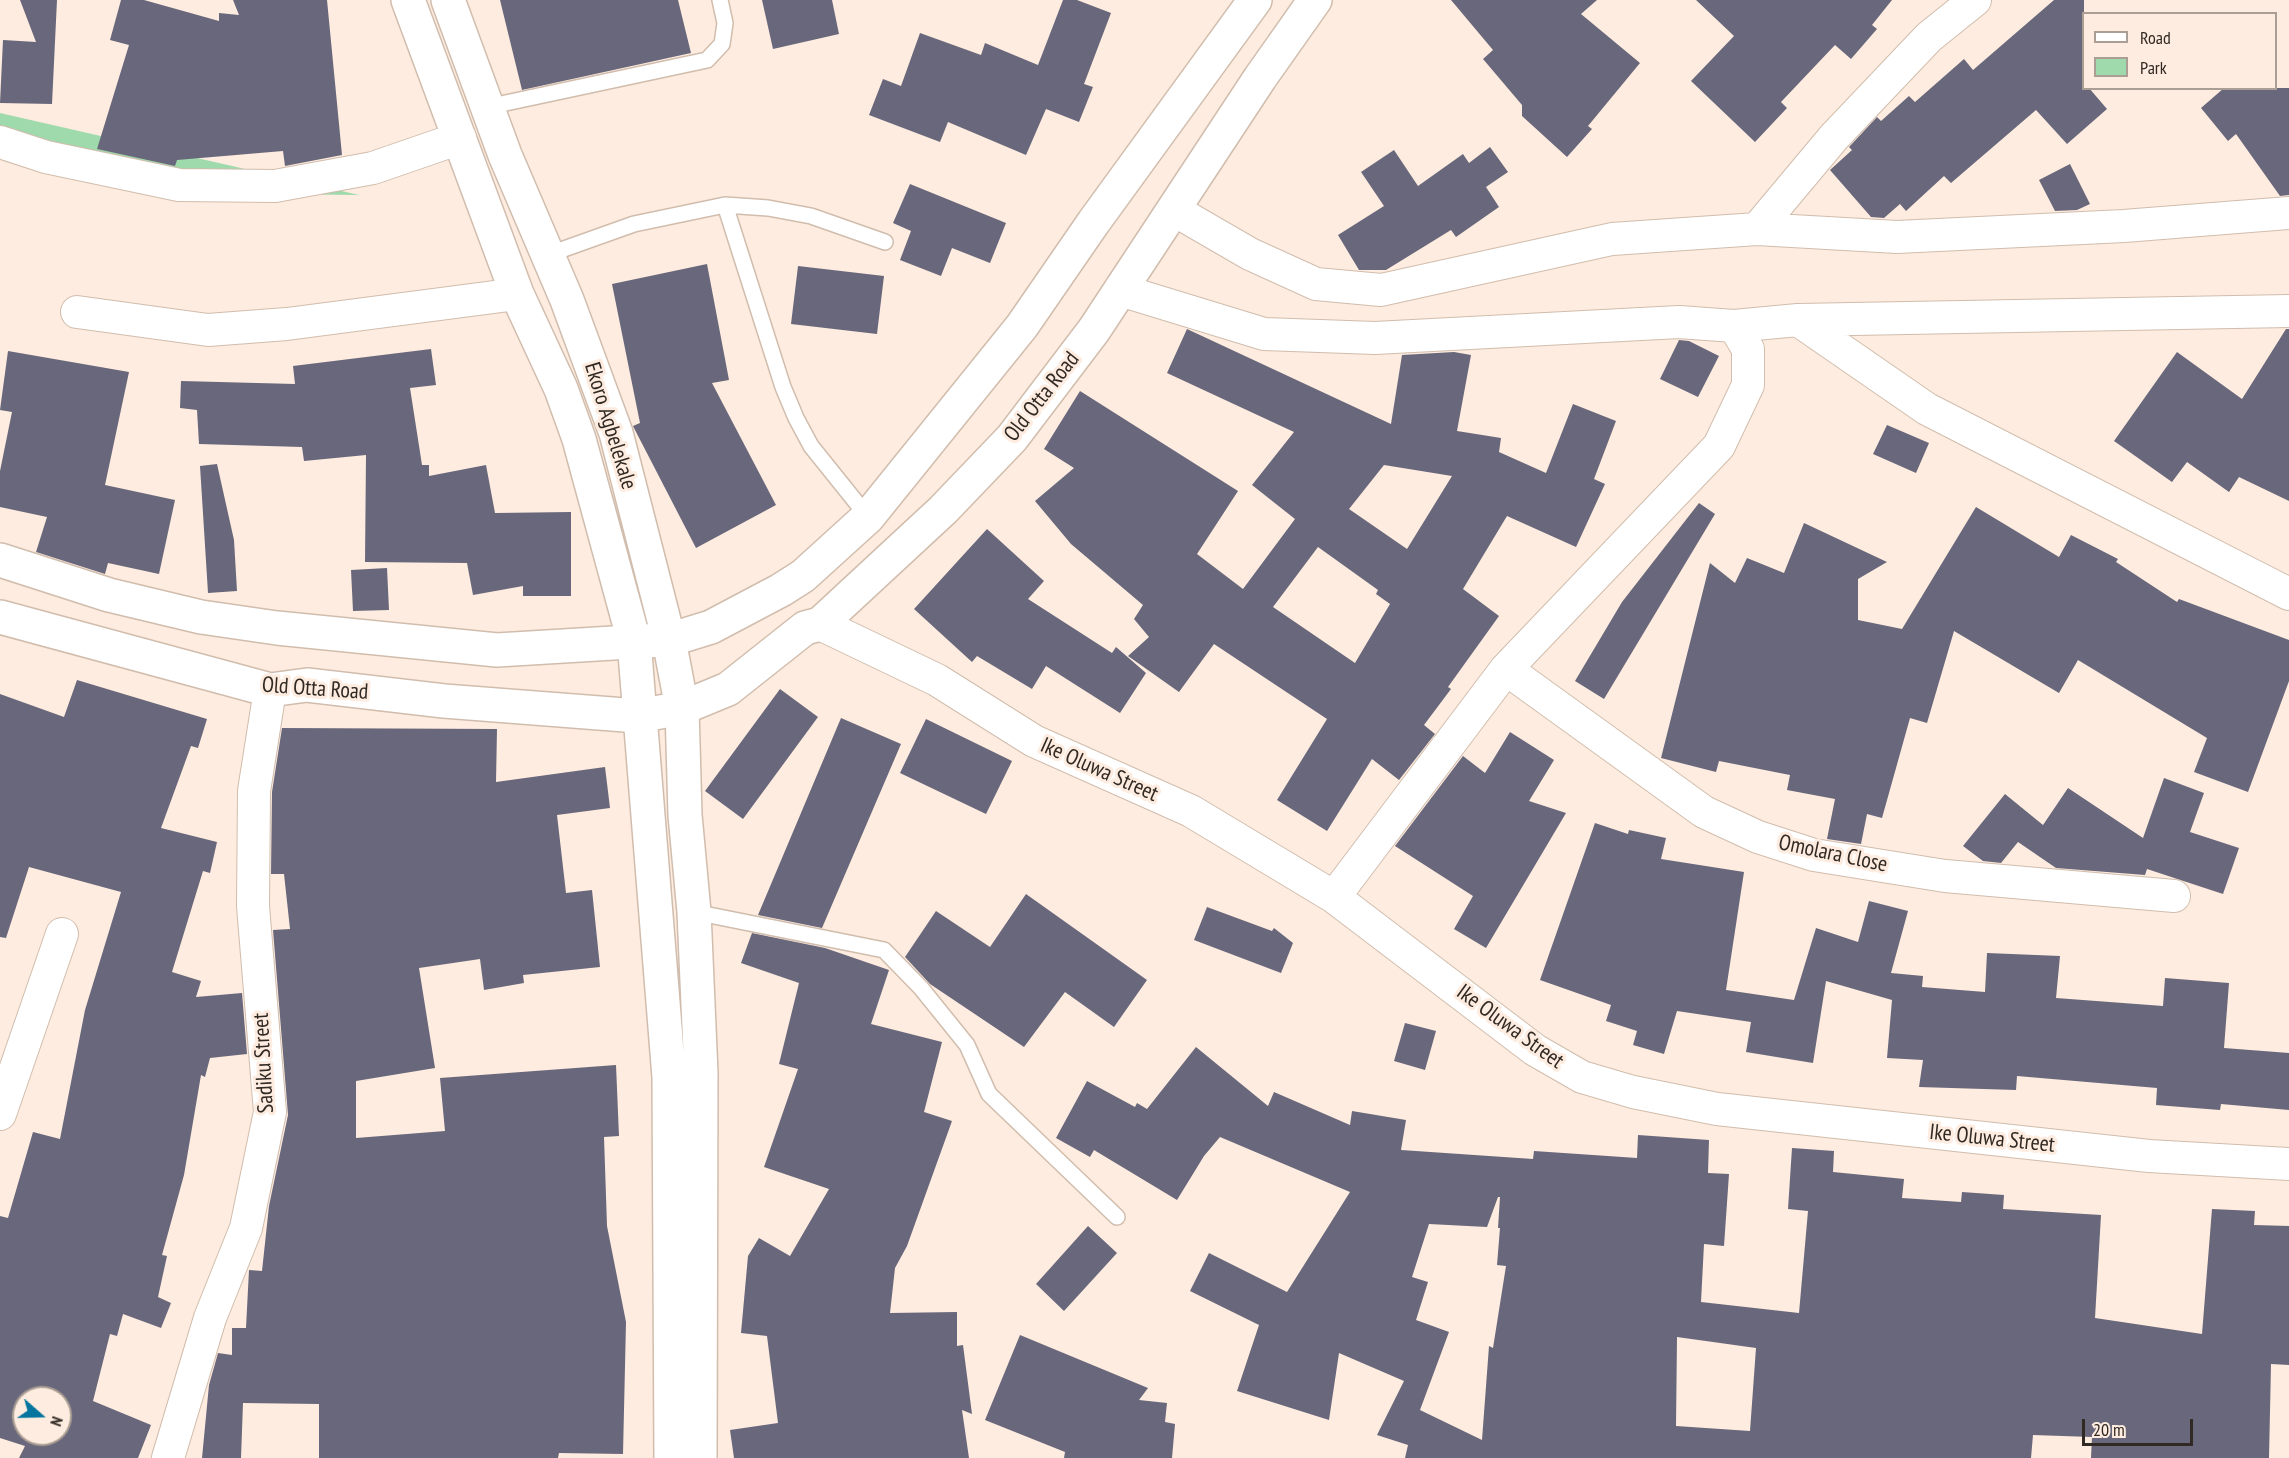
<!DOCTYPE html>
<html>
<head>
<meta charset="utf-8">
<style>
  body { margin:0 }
  #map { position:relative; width:2289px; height:1458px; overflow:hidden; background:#fdecdf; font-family:"PT Sans Narrow",sans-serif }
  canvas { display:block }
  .legend { position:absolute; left:2082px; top:12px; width:195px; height:78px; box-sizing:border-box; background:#fdecdf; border:2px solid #ab9e94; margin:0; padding:8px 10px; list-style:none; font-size:18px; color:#312923 }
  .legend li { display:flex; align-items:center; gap:12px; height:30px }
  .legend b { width:30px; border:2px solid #ab9e94 }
  .north { position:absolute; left:12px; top:1386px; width:60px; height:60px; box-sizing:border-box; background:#fdecdf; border:2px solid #ab9e94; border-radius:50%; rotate:110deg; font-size:16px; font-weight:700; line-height:24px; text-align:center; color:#312923 }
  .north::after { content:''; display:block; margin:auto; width:21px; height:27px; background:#05759f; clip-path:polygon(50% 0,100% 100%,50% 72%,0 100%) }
  .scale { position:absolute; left:2082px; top:1419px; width:111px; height:27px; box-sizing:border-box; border:3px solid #312923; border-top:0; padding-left:8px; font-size:18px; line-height:21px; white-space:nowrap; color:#312923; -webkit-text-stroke:4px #fdecdf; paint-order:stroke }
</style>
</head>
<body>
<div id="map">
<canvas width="2289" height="1458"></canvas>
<ul class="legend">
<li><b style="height:8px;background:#fff"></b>Road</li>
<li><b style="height:16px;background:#9fdaac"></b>Park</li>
</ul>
<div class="north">N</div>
<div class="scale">20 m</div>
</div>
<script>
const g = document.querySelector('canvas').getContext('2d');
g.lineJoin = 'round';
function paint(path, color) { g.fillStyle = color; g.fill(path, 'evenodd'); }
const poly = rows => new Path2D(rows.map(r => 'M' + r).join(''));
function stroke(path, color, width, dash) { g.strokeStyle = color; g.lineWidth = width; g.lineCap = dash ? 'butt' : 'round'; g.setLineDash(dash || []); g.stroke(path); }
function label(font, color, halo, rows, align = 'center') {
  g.font = font + ' "PT Sans Narrow",sans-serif'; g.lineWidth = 6; g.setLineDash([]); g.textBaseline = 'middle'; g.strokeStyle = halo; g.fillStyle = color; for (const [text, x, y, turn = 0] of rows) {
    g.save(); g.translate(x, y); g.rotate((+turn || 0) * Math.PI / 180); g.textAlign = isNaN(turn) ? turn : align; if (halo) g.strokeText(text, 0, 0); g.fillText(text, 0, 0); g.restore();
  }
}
paint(poly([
  [0,113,359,195,150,193,0,152]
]), '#9fdaac');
paint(poly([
  [20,0,57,0,52,104,0,103,3,40,36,42],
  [121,0,144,0,219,21,219,13,239,15,233,0,327,0,342,155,285,166,283,151,177,160,175,166,97,149,129,45,110,40],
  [500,0,678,0,691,53,522,90],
  [762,0,832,0,839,34,773,49],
  [1063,0,1077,0,1111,13,1084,84,1093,87,1079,122,1046,109,1026,155,948,122,940,142,869,115,883,79,901,86,920,33,981,55,985,43,1038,65],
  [1451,0,1597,0,1581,14,1640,63,1588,126,1592,129,1567,157,1522,116,1522,105,1483,59,1493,50],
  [1696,0,1892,0,1872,25,1877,29,1851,59,1835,45,1781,102,1787,108,1755,142,1691,81,1734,36],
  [2054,0,2084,0,2084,88,2089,88,2107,109,2067,144,2036,110,1951,183,1944,176,1906,211,1900,204,1884,218,1871,217,1830,170,1852,150,1849,147,1877,117,1881,121,1909,96,1915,102,1964,59,1973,70],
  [2224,88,2289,88,2289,195,2280,196,2236,134,2228,141,2201,108],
  [1490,147,1508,172,1486,187,1499,207,1456,237,1451,230,1386,270,1359,270,1338,235,1384,206,1361,172,1394,150,1418,186,1463,154,1469,163],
  [2070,164,2090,204,2077,210,2055,211,2039,180],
  [910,184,1006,223,990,263,952,248,941,276,900,260,911,231,893,223],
  [707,264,729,380,712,383,776,505,696,548,635,430,633,426,640,423,612,284],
  [798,266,884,276,877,334,791,324],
  [1187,329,1391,424,1402,355,1454,352,1471,355,1457,431,1501,438,1499,452,1546,473,1573,404,1616,421,1594,479,1605,484,1576,547,1507,516,1463,589,1499,616,1448,687,1451,689,1424,725,1435,734,1399,780,1372,759,1327,831,1277,800,1327,719,1214,644,1179,692,1128,656,1149,637,1134,619,1143,605,1071,544,1035,501,1074,468,1044,449,1080,391,1238,491,1197,554,1243,589,1295,519,1252,485,1294,432,1167,373],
  [1384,465,1452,476,1407,549,1349,509],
  [1318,547,1378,590,1376,594,1390,604,1355,663,1273,607],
  [2286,329,2289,329,2289,501,2239,477,2229,492,2187,462,2172,482,2114,441,2177,352,2242,399],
  [1679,340,1689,341,1719,356,1698,397,1660,379],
  [431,349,436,385,410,388,422,465,429,465,429,476,486,465,495,513,571,512,571,596,523,596,523,586,473,595,467,563,365,562,366,455,304,461,302,447,199,444,197,410,180,408,181,381,295,384,293,366],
  [8,351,129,372,105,485,175,500,159,574,108,563,105,574,36,552,47,517,0,507,0,471,12,412,0,410],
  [1887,425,1929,443,1916,473,1873,454],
  [217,464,234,540,237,591,208,593,200,466],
  [1699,503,1715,514,1604,699,1575,681,1622,602],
  [1976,507,2059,557,2071,535,2118,559,2116,562,2177,602,2179,599,2289,640,2289,681,2248,792,2194,772,2207,738,2078,660,2059,693,1954,631,1927,723,1910,718,1882,818,1867,814,1861,844,1827,839,1835,799,1787,790,1790,775,1719,761,1716,772,1661,758,1710,563,1735,583,1747,558,1784,573,1804,523,1887,562,1858,579,1858,620,1902,629],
  [987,529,1044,581,1028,599,1112,653,1116,647,1146,673,1120,713,1046,666,1032,689,977,656,972,662,914,609],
  [387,568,389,610,353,611,351,570],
  [77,680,207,719,198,748,191,746,161,828,217,842,210,873,203,871,172,972,201,981,196,997,242,993,247,1054,210,1058,205,1077,201,1075,184,1175,162,1255,167,1256,158,1297,171,1303,161,1328,123,1314,117,1336,110,1334,93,1401,151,1425,138,1458,19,1458,25,1446,0,1438,0,1216,8,1218,33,1132,60,1139,85,1010,121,892,29,867,6,938,0,937,0,694,64,717],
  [24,1398,60,1398,60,1434,24,1434],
  [780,689,818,717,743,819,705,791],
  [841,718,901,744,822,928,758,915],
  [926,719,1012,761,986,814,900,773],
  [282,728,497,729,496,782,605,767,610,808,557,815,566,893,592,890,600,967,523,975,524,983,484,990,480,959,419,968,435,1068,356,1081,356,1138,445,1131,440,1078,616,1065,619,1136,604,1137,607,1226,626,1322,623,1454,559,1453,558,1458,319,1458,319,1404,243,1403,241,1458,202,1458,209,1385,218,1353,232,1355,232,1328,246,1328,249,1270,262,1271,269,1206,288,1115,273,930,290,929,284,874,271,874,272,792],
  [1510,732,1554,760,1529,801,1566,813,1486,948,1454,929,1473,896,1395,846,1463,756,1485,773],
  [2164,778,2204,793,2190,832,2239,848,2223,894,2147,869,2145,875,2056,868,2018,842,2001,863,1983,861,1963,846,2005,794,2043,825,2068,788,2143,838],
  [1595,823,1628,834,1629,830,1666,838,1661,859,1744,872,1726,990,1794,1000,1816,928,1858,942,1869,901,1908,911,1891,973,1923,976,1922,987,1985,992,1987,953,2060,956,2056,998,2163,1006,2165,978,2229,983,2224,1048,2289,1053,2289,1110,2221,1104,2220,1110,2156,1105,2157,1088,2017,1076,2016,1090,1919,1087,1923,1060,1887,1058,1892,1000,1826,981,1813,1063,1746,1052,1751,1022,1677,1011,1664,1054,1633,1045,1637,1031,1606,1021,1611,1005,1540,980],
  [1026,894,1147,980,1114,1027,1065,992,1024,1047,930,984,905,957,936,911,990,947],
  [1207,907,1272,931,1274,928,1293,943,1281,973,1194,940],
  [752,933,825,948,889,970,871,1024,942,1042,924,1112,952,1121,907,1246,895,1268,890,1313,957,1312,957,1346,963,1345,972,1414,962,1410,969,1458,734,1458,730,1430,778,1423,767,1336,741,1333,748,1256,759,1238,790,1256,829,1189,764,1167,798,1069,779,1064,799,983,741,963],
  [1405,1023,1436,1031,1425,1070,1394,1061],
  [1196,1047,1268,1106,1274,1092,1350,1125,1352,1111,1406,1120,1401,1150,1533,1159,1534,1151,1637,1158,1638,1135,1709,1140,1708,1173,1729,1174,1724,1246,1704,1244,1701,1302,1799,1313,1808,1211,1788,1209,1792,1148,1834,1151,1833,1172,1904,1179,1902,1198,1961,1202,1962,1192,2004,1195,2003,1209,2101,1215,2095,1318,2202,1334,2212,1209,2255,1211,2254,1225,2289,1226,2289,1365,2271,1364,2269,1458,2091,1458,2092,1437,2033,1435,2031,1458,1405,1458,1408,1445,1377,1435,1404,1381,1339,1353,1329,1420,1237,1391,1259,1325,1190,1291,1209,1253,1287,1292,1350,1192,1220,1137,1204,1156,1177,1200,1094,1150,1090,1157,1056,1138,1087,1081,1135,1107,1137,1103,1147,1109],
  [1498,1197,1500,1197,1498,1228,1500,1228,1497,1265,1506,1266,1493,1348,1489,1346,1482,1440,1420,1410,1449,1332,1416,1320,1428,1282,1412,1277,1429,1224,1487,1227],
  [1677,1337,1756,1348,1750,1431,1676,1426],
  [1088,1226,1117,1253,1064,1311,1036,1284],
  [1020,1335,1148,1388,1139,1400,1167,1403,1165,1422,1175,1424,1172,1458,1064,1458,1065,1452,985,1420]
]), '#69677b');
const service = poly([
  [487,107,707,60,722,44,725,23,720,0],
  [725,205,783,387,796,418,811,446,868,517],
  [547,255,634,224,725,205,768,208,811,216,885,242],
  [694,912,884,950,921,988,967,1045,989,1094,1117,1217]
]);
const minor = poly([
  [0,142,46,157,179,185,275,186,373,168,460,138],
  [1174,210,1250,254,1316,284,1381,290,1612,239,1757,229,1897,237,2124,226,2289,213],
  [1757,229,1834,137,1929,37,1975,0],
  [1120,290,1264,334,1375,338,1679,322,1734,326],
  [77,312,208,330,287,324,517,294],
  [1798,320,2289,311],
  [820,624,937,680,1034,741,1191,811,1334,897,1535,1050,1582,1077,1633,1092,1717,1109,2149,1156,2289,1164],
  [1506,669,1704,812,1758,837,1814,855,1945,876,2174,896],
  [1334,897,1506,669,1719,446,1748,385,1748,349,1734,326,1798,320,1927,409,2289,594],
  [0,1114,62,934],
  [168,1458,210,1318,246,1228,270,1112,253,906,254,791,270,690]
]);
const tertiary = poly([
  [669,640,711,627,781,590,803,576,868,517,1022,326,1093,223,1255,0],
  [682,708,728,689,805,628,820,624,943,510,1012,438,1094,330,1260,78,1315,0]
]);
const secondary = poly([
  [0,560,109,595,201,617,277,628,497,650,663,640],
  [0,617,270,690,307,685,444,701,638,716,682,708]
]);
const primary = poly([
  [408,0,517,294,561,389,579,439,634,641,669,1077,671,1458],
  [448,0,505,155,567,300,616,433,669,640,682,708,685,815,694,912,701,1073,700,1458]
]);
stroke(service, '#d1bdad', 18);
stroke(minor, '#d1bdad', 34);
stroke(tertiary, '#d1bdad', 36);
stroke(secondary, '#d1bdad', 36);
stroke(primary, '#d1bdad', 36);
stroke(service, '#fff', 15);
stroke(minor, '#fff', 32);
stroke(tertiary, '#fff', 33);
stroke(secondary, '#fff', 33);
stroke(primary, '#fff', 33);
label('22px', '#312923', '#fdecdf', [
  ["Old Otta Road",1042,397,-52],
  ["Ekoro Agbelekale",610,426,73],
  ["Old Otta Road",315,689,4],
  ["Ike Oluwa Street",1099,770,24],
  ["Omolara Close",1833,854,12],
  ["Ike Oluwa Street",1510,1027,36],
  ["Sadiku Street",264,1063,-93],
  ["Ike Oluwa Street",1992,1139,6]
]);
</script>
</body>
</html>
